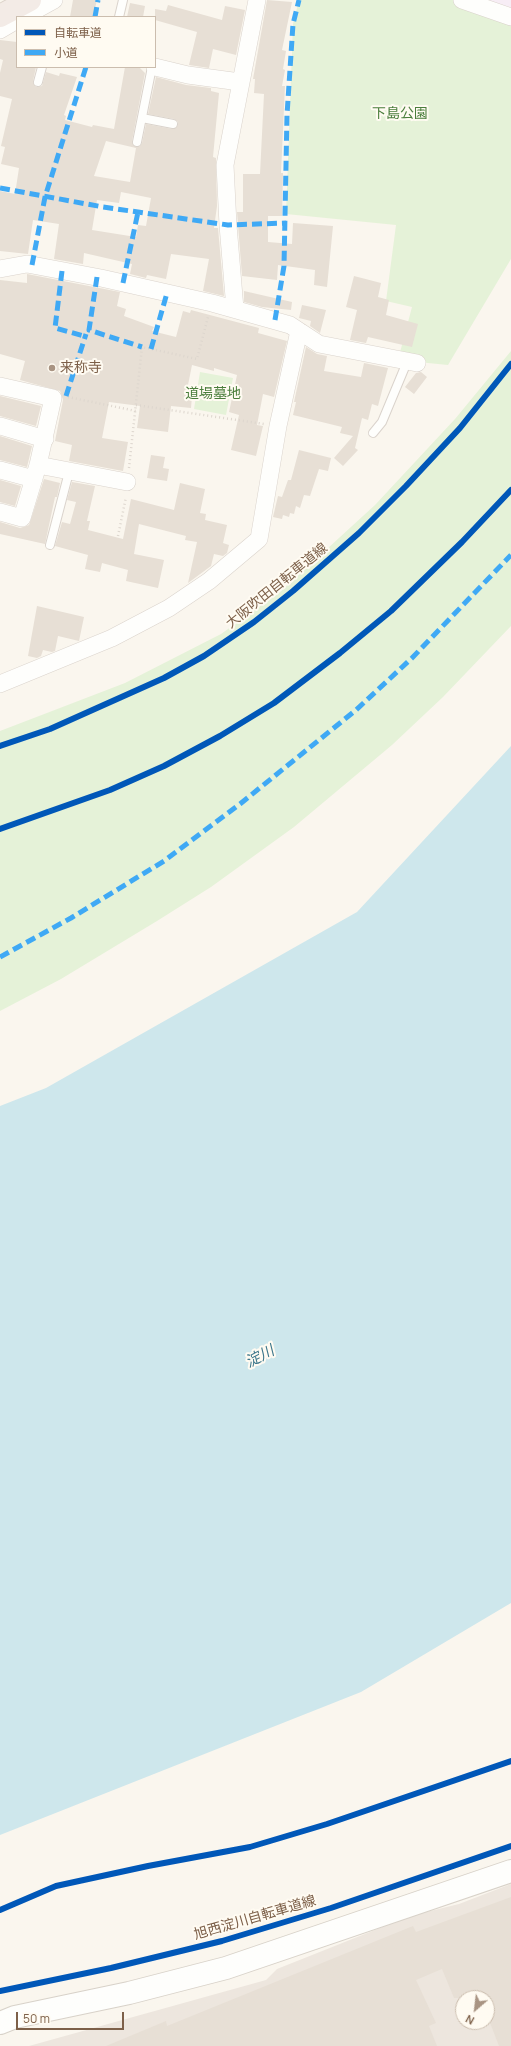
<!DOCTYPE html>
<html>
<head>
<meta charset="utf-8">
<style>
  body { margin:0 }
  #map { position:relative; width:511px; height:2046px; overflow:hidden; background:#faf6ee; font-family:Manrope,"Noto Sans JP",sans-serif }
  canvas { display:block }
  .legend { position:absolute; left:16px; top:16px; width:140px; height:52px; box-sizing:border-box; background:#fffbf2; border:1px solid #cbbdae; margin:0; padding:5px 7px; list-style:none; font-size:12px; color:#7d6049 }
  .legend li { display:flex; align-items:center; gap:8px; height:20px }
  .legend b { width:20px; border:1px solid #cbbdae }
  .north { position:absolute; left:455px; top:1990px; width:40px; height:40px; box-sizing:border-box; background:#fffbf2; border:1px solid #cbbdae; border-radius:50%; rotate:208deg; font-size:11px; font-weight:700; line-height:16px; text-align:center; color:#7d6049 }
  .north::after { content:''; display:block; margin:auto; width:14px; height:18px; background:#a99483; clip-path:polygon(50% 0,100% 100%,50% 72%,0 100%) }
  .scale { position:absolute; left:16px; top:2012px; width:108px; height:18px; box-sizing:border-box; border:2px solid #7d6049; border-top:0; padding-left:5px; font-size:12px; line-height:14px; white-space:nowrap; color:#7d6049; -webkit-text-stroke:3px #fffbf2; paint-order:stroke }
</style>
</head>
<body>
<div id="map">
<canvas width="511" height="2046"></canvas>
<ul class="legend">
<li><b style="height:5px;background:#0057b8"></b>自転車道</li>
<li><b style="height:5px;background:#3fa9f5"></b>小道</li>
</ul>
<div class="north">N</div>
<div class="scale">50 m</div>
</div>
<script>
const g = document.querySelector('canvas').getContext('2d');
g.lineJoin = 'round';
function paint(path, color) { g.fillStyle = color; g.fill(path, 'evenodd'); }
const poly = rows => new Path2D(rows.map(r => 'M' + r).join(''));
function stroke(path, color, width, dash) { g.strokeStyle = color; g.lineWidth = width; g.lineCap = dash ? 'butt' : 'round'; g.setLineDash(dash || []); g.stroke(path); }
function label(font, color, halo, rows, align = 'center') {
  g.font = font + ' Manrope,"Noto Sans JP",sans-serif'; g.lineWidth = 4; g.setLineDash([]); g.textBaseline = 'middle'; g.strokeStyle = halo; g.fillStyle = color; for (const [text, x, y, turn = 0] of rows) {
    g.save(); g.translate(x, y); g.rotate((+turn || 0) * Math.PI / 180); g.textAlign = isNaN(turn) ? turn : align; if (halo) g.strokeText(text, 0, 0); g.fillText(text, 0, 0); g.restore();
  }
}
paint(poly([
  [511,1884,511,2046,29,2046,266,1980,277,1969,410,1916,459,1904],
  [463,1998,487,1998,487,2022,463,2022]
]), '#ede6de');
paint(poly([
  [484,0,511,0,511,9]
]), '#f7edf5');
paint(poly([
  [299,0,462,0,511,17,511,259,448,365,398,360,412,307,386,301,396,225,286,214,293,24],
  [511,351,511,626,443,697,392,745,294,827,211,887,157,921,61,979,0,1011,0,731,125,683,221,634,280,592,375,505,455,419],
  [200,372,233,378,226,415,194,409]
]), '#e5f2d8');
paint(poly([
  [511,746,511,1603,361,1692,0,1835,0,1106,46,1088,357,912]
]), '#cee7ec');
paint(poly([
  [73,0,97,0,93,17,70,17],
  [267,0,292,2,282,50,286,51,283,69,285,70,282,86,285,86,281,173,283,173,282,216,268,216,268,242,292,244,293,223,333,226,327,287,314,285,315,270,278,265,277,280,242,276,237,212,243,212,243,174,260,174,264,94,254,93,255,79,253,79],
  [130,3,145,6,143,17,127,17],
  [168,5,222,20,225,6,245,10,236,55,213,49,209,68,189,65,197,32,155,20,155,9,166,11],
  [0,40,17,42,17,67,36,67,33,81,36,87,42,86,46,72,59,76,60,73,77,77,64,115,66,116,65,120,92,127,93,125,114,129,125,67,139,67,145,73,132,141,136,147,139,147,142,143,146,124,172,129,178,125,178,122,174,119,148,114,156,77,186,85,211,88,211,91,219,93,213,157,216,158,217,206,214,228,218,228,224,296,203,291,209,259,171,254,166,279,147,275,146,278,130,274,132,264,84,253,83,264,54,259,59,224,33,220,28,254,0,251,0,191,15,194,19,168,1,164,5,147,1,146,12,99,0,96,0,73,3,60,0,59],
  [106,141,136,148,130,182,94,176],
  [121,192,151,198,146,226,138,225,136,237,92,230,97,200,119,203],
  [27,274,120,292,117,306,126,309,124,316,154,327,152,331,176,337,183,311,190,313,191,310,259,328,258,333,287,341,274,397,263,394,257,425,263,426,256,456,231,450,239,415,229,412,237,375,214,368,214,371,192,365,186,395,192,396,191,408,171,406,168,432,137,428,140,406,109,402,102,438,128,442,123,471,69,461,72,445,55,441,63,400,60,391,20,380,25,361,0,354,0,280,27,283],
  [354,276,381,283,378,297,389,300,386,315,418,324,412,347,368,337,366,343,350,340,357,310,346,307],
  [244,291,292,302,291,310,262,307,244,302],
  [302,305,326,310,320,333,310,326,311,321,299,318],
  [306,347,317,354,327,356,324,371,361,377,364,363,388,368,378,406,372,404,368,420,362,418,355,448,358,450,343,466,334,458,353,436,340,433,342,427,293,415,296,402,294,402],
  [421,372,427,377,414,394,405,387,416,373],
  [0,396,41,406,36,426,0,416],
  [0,436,32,446,27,467,0,460],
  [299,450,331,458,328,471,319,469,310,496,304,495,300,508,296,506,294,514,290,513,289,517,283,515,282,519,273,517,278,496,282,497,288,480,291,480],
  [151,455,165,457,163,468,169,469,167,481,147,478],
  [44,479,60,483,57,497,55,497,45,544,0,534,0,522,20,528,29,525],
  [0,480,21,486,15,506,0,502],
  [72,482,95,486,87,521,90,521,88,530,123,539,131,499,174,510,180,483,205,489,200,513,206,514,205,520,227,525,223,543,229,545,227,553,223,556,214,554,211,566,188,583,197,542,185,540,186,536,139,524,134,554,164,560,158,588,126,581,128,570,102,563,100,572,85,569,88,555,55,546,62,522,70,524,76,502,67,500],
  [37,606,84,617,79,641,58,636,55,651,52,652,43,650,41,656,37,658,28,656],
  [511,1897,511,2046,499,2046,487,2015,487,1998,454,1998,442,1969,416,1980,436,2023,429,2026,437,2046,106,2046,166,2021,167,2026,413,1926,416,1932]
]), '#e7dfd5');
const lane = poly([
  [119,17,123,0],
  [38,82,42,67],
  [142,118,173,124],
  [137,142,152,67],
  [373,433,382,422,407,362],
  [50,545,69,472]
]);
const street = poly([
  [462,0,511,17],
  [23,17,54,0],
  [0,30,17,20],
  [155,67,188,75,240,82],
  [0,269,27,264,101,278,212,303,290,325,319,344,417,363],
  [235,309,228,225,225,165,257,0],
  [0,386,53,398,38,465,22,518,0,512],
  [0,426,45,439],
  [38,465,127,482],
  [0,470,34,479],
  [0,684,112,638,169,608,209,581,259,539,278,426,299,331]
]);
const secondary = poly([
  [0,2023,15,2017,129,1993,226,1968,511,1871]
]);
const highway = poly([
  [0,16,30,0]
]);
stroke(lane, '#dad3cc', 10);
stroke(street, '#dad3cc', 18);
stroke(secondary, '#d8d2c9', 24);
stroke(highway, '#dcd3ca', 24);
stroke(poly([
  [68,397,136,411],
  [136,405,264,424],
  [129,468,142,347,197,359,208,317],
  [118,536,126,497],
  [0,746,50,729,164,678,204,656,254,622,293,591,359,533,406,486,460,428,511,364]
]), '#ddd6ce', 2.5, [1, 3]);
stroke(lane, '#fefefc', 8);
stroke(street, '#fefefc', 17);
stroke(secondary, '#fefefc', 22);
stroke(highway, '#f3ebe6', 22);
stroke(poly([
  [95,17,98,0],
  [0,188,103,207,228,225,286,223],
  [32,265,45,197,86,67],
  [62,271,55,328,84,336],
  [97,277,89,330,142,347],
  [123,283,138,212],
  [275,320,284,266,287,115,293,24,299,0],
  [151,349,167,293],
  [66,396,86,334],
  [0,957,71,918,164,861,240,804,356,710,412,658,511,555]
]), '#3fa9f5', 5, [10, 5]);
stroke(poly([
  [0,746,50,729,164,678,204,656,254,622,293,591,359,533,406,486,460,428,511,364],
  [0,829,110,790,164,766,220,736,274,703,340,653,391,611,462,542,511,490],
  [0,1910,56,1886,148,1866,250,1847,327,1824,511,1761],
  [0,1991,111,1968,222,1941,331,1908,511,1846]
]), '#0057b8', 6);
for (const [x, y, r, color] of [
  [52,368,4,"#a99483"]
]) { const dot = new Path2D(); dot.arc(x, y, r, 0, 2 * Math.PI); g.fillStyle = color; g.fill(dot); stroke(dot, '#fffbf2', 1.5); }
label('14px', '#4a7e3c', '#fffbf2', [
  ["下島公園",400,114],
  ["道場墓地",213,394]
]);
label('14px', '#7d6049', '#fffbf2', [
  ["来称寺",60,368]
], 'left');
label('14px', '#7d6049', '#fffbf2', [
  ["大阪吹田自転車道線",277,586,-39],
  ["旭西淀川自転車道線",255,1918,-16]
]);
label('italic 15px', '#3d778b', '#fffbf2', [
  ["淀川",260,1357,-28]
]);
</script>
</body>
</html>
